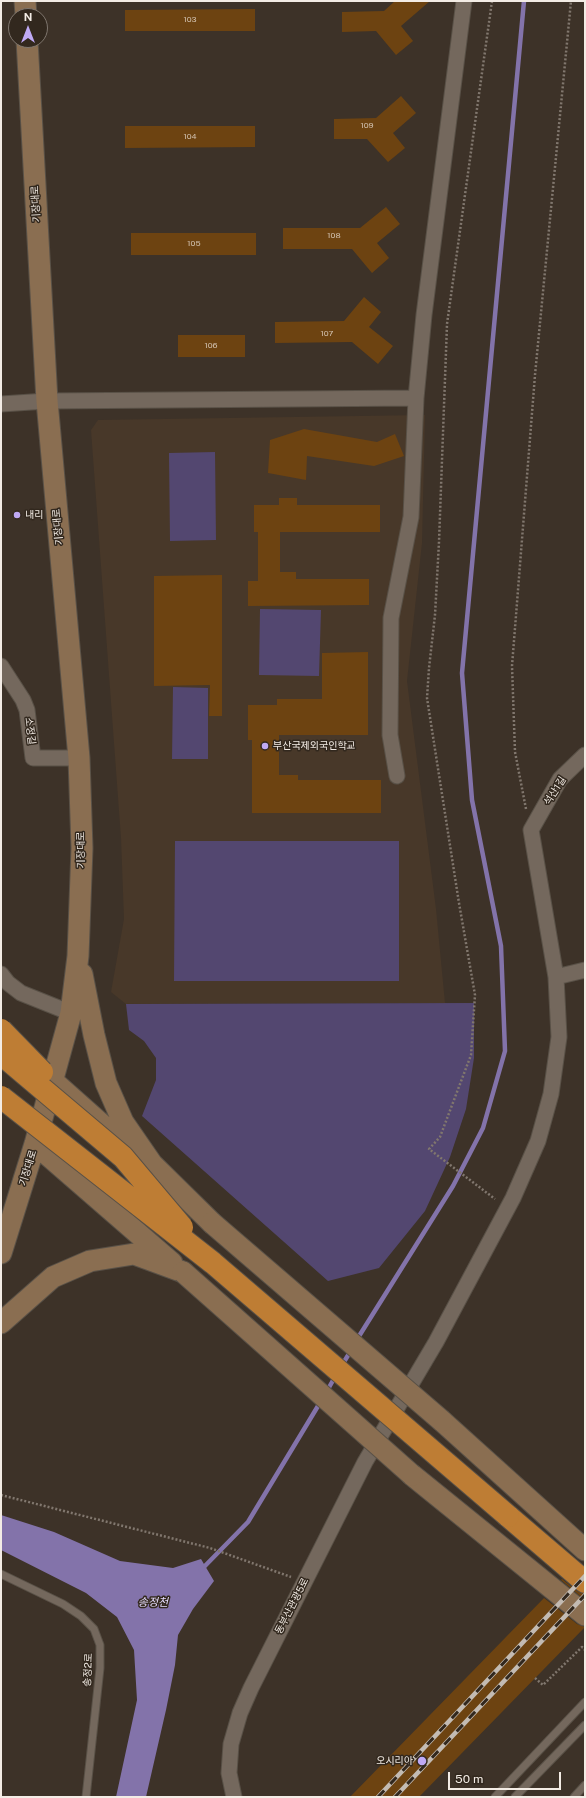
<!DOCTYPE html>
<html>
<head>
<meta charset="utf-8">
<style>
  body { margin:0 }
  #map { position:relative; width:586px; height:1798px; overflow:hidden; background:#3d3228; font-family:"Public Sans",sans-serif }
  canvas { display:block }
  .frame { position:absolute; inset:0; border:2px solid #f3ece5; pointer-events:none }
  .north { position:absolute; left:8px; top:8px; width:40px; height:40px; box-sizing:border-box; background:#32281e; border:1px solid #7f766e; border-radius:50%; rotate:0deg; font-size:11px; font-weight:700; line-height:16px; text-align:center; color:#f3ece5 }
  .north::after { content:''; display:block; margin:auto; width:14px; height:18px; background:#bfa9f4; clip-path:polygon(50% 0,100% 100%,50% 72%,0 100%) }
  .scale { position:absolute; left:448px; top:1772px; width:113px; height:18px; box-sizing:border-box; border:2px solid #f3ece5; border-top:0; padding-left:5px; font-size:12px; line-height:14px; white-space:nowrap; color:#f3ece5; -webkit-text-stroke:3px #32281e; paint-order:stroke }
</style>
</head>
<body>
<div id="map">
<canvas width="586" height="1798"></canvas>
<div class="frame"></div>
<div class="north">N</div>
<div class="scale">50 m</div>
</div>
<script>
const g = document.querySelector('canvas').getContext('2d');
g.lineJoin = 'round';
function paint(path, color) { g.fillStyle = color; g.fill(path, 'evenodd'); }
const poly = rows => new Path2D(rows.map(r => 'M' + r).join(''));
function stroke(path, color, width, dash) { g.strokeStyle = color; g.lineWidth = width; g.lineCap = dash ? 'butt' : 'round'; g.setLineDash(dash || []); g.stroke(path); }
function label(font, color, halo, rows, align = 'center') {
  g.font = font + ' "Public Sans","Noto Sans KR",sans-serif'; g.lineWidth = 3; g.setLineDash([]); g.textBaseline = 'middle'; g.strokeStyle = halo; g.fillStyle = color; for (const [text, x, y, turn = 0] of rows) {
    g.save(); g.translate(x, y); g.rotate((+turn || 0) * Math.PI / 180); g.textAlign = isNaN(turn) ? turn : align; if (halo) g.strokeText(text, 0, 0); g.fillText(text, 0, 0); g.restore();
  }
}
paint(poly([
  [425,415,422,543,407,681,436,909,445,1003,126,1004,111,992,124,919,121,838,91,430,98,420]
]), '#483829');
paint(poly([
  [215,452,216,540,170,541,169,453],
  [260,609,321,610,319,676,259,675],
  [173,687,208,688,208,759,172,759],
  [175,841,399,841,399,981,174,981],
  [474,1003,474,1058,466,1109,450,1157,425,1211,379,1268,328,1281,142,1116,156,1080,156,1058,144,1041,129,1030,126,1004]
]), '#534770');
paint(poly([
  [1,1515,54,1532,120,1561,173,1568,201,1559,214,1581,193,1609,178,1635,175,1665,166,1710,146,1797,116,1797,137,1700,134,1650,117,1617,86,1593,1,1550]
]), '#8373aa');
stroke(poly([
  [356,1341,453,1186,483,1128,505,1051,501,946,472,800,462,673,524,1],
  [342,1365,352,1349],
  [327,1391,336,1375],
  [201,1570,248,1522,321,1401]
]), '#8373aa', 4.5);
paint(poly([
  [395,1,430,1,401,26,413,41,396,55,376,31,342,32,342,12,384,11],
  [255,9,255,31,125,31,125,10],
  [401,96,416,113,393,133,405,148,388,162,367,139,334,139,334,119,376,118],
  [125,126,255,126,255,147,125,148],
  [386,207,400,224,377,243,389,258,372,273,352,249,283,249,283,228,360,228],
  [131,233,256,233,256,255,131,255],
  [364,297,381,312,369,327,393,346,378,364,352,342,275,343,275,322,344,321],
  [178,335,245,335,245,357,178,357],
  [304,429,377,442,395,434,404,456,374,466,307,456,306,480,268,473,270,440],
  [279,498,297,498,297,505,380,505,380,532,280,532,280,572,296,572,296,579,369,579,369,605,248,606,248,581,258,581,258,532,254,532,254,505,279,505],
  [222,575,222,716,209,716,210,685,154,686,154,576],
  [368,652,368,735,279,735,279,775,298,775,298,780,381,780,381,813,252,813,252,740,248,740,248,705,277,705,277,699,322,699,322,653],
  [562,1579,577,1591,585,1594,585,1600,561,1580],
  [544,1598,577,1624,585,1627,419,1797,350,1797]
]), '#6d4311');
const lane = poly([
  [1,1574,63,1604,81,1616,94,1629,100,1645,100,1668,86,1797],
  [495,1797,585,1702],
  [515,1797,585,1725],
  [574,1797,585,1785]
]);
const street = poly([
  [1,404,47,401,416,398],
  [1,666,23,700,27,710,33,758,79,758],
  [397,776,390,735,391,618,411,517,416,398,424,315,464,1],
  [1,974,8,983,21,993,71,1013],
  [556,977,585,970],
  [234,1797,229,1773,231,1744,240,1713,251,1688,365,1462,436,1342,513,1198,538,1141,551,1094,559,1037,556,977,531,830,560,779,585,755]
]);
const secondary = poly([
  [25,1,26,16],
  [82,974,94,1035,106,1083,123,1122,152,1164,212,1223],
  [53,1081,125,1145],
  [35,1144,172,1263],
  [1,1253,35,1144,71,1013,78,956,82,848,79,758,47,401,27,40],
  [1,1323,53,1277,90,1261,134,1254,183,1272],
  [442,1421,585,1550],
  [412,1475,585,1615]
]);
const highway = poly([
  [508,1516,585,1582]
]);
stroke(lane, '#595147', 9);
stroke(street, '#595147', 17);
stroke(secondary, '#595147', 23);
stroke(highway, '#595147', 24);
stroke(poly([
  [492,1,447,324,439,542,435,615,429,668,427,698,459,903,475,995,471,1055,440,1137,429,1149,495,1199],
  [526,809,515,752,512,666,535,375,571,1],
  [1,1495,210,1548,291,1577],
  [535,1678,543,1685,582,1647,585,1650]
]), '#81776e', 2.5, [2, 2]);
stroke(lane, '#74685d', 7);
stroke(street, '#74685d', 15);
stroke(secondary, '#8a6e51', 21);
stroke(highway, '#be7d34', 22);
const rail = poly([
  [378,1797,585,1576],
  [395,1797,585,1595]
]);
stroke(rail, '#c3bbb3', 4.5);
stroke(rail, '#32281e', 3, [9]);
const secondaryBridge = poly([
  [212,1223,442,1421],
  [183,1272,412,1475]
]);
const highwayBridge = poly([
  [1,1030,42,1072],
  [1,1054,123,1157,182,1227],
  [1,1097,213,1263,508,1516]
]);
stroke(secondaryBridge, '#595147', 23, []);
stroke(highwayBridge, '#595147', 24, []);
stroke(secondaryBridge, '#8a6e51', 21);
stroke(highwayBridge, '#be7d34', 22);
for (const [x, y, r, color] of [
  [17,515,4,"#bfa9f4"],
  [265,746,4,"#bfa9f4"],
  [422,1761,5,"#bfa9f4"]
]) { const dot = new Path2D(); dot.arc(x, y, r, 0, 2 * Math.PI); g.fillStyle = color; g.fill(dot); stroke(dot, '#32281e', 1.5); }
label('8px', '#d2c2b0', null, [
  ["103",190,20],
  ["109",367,126],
  ["104",190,137],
  ["108",334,236],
  ["105",194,244],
  ["107",327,334],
  ["106",211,346]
]);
label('10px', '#f3ece5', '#32281e', [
  ["기장대로",36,204,-93],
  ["기장대로",58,527,-95],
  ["소정길",30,731,83],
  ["석산1길",555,791,-57],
  ["기장대로",81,850,-90],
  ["기장대로",28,1168,-73],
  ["동부산관광5로",292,1606,-63],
  ["송정2로",88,1670,-87]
]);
label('10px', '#f3ece5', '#32281e', [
  ["내리",25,515],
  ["부산국제외국인학교",273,746],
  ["오시리아",413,1761,"right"]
], 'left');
label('italic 11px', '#e4dbfc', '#32281e', [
  ["송정천",153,1603]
]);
</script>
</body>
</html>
